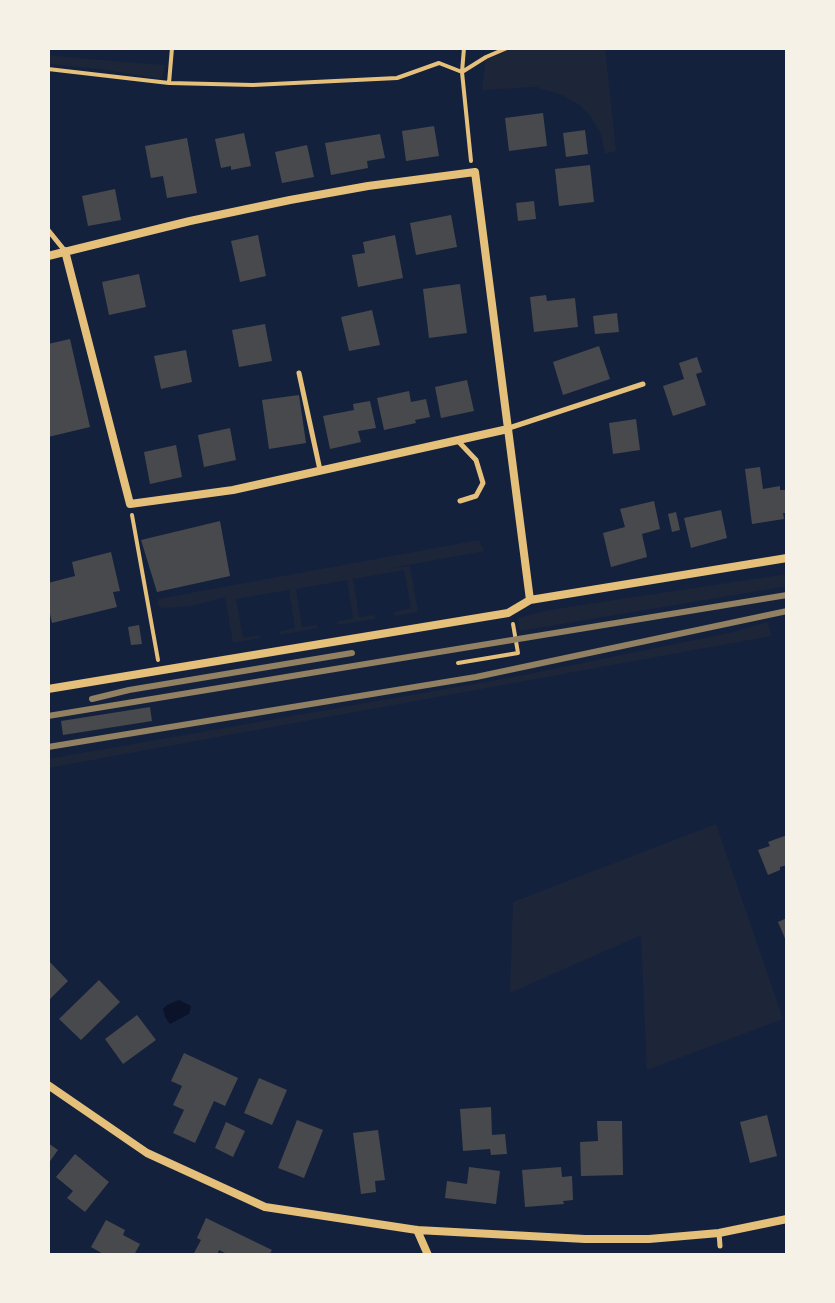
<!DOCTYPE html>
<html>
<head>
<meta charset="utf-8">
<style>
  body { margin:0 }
  #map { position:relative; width:835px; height:1303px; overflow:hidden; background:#14213d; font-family:"Noto Serif",serif }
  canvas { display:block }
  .frame { position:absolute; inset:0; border:50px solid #f6f1e7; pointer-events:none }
</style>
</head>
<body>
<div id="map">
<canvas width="835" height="1303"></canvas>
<div class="frame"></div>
</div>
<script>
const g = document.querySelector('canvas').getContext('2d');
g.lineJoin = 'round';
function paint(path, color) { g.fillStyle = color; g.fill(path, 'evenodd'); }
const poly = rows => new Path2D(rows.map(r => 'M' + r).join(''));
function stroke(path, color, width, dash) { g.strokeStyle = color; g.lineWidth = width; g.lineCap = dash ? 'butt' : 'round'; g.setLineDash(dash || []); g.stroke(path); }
paint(poly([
  [507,48,605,48,616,151,605,154,601,134,591,117,581,106,562,95,536,87,482,90,486,57],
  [48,55,88,59,165,65,162,79,100,69,48,64],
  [479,540,484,551,392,568,410,566,418,612,394,616,394,612,411,608,404,570,353,579,359,617,375,615,375,619,337,625,337,622,353,618,347,580,296,589,302,627,317,625,318,628,280,635,279,632,295,628,289,590,236,599,243,638,260,635,260,638,233,643,225,597,191,606,162,608,158,605,158,599],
  [787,574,787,586,520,631,518,618,549,610],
  [768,622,771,636,48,768,48,759,514,677,729,633],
  [716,824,783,1019,647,1070,641,935,510,993,513,902]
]), '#1d2539');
paint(poly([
  [179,1000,191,1006,189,1014,170,1024,165,1017,163,1009,167,1005]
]), '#0b132b');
paint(poly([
  [543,113,547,146,509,151,505,118],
  [434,126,439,156,406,161,402,131],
  [585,130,588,154,566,157,563,133],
  [244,133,251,166,231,170,231,166,221,168,215,139],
  [380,134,385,158,367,161,368,168,331,175,325,143],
  [187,138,197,193,167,198,163,176,151,178,145,146],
  [307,145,314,177,282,183,275,152],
  [590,165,594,202,559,206,555,169],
  [115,189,121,220,88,226,82,196],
  [534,201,536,219,518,221,516,203],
  [451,215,457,247,416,255,410,223],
  [258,235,266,276,240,282,231,241],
  [395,235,403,278,358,287,352,255,365,253,363,242],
  [139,274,146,307,109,315,102,282],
  [460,284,467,333,429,338,423,289],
  [546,295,547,301,575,298,578,327,534,332,530,297],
  [372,310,380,345,349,351,341,317],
  [617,313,619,332,595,334,593,316],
  [265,324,272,361,239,367,232,330],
  [70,339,90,427,48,437,48,344],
  [599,346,610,379,563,395,553,362],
  [186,350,192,382,161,389,154,356],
  [697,357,702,372,696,374,706,405,673,416,663,386,684,379,679,363],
  [467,380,474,411,441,418,435,387],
  [409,391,411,402,426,399,430,417,415,420,416,423,384,430,377,398],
  [299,395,306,443,269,449,262,400],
  [370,401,376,428,358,431,361,442,330,449,323,416,354,410,353,404],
  [636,419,640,450,613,454,609,423],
  [230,428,236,460,204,467,198,435],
  [176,445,182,477,150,484,144,452],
  [760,467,763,489,780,486,780,490,787,490,787,513,783,513,784,519,752,524,745,469],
  [654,501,660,529,642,534,647,557,611,567,603,533,625,527,620,509],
  [721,510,727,538,691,548,684,518],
  [676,512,680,530,672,532,668,514],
  [220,521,230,576,157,592,141,540],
  [111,552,120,591,113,592,117,607,52,623,48,605,48,583,75,576,72,562],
  [139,625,142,644,131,645,128,627],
  [150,707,152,721,63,735,61,721],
  [787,835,787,865,780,867,780,870,768,875,758,850,770,846,768,842],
  [787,918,787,943,778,922],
  [48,960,68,981,48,1001],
  [99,980,120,1002,81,1040,59,1019],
  [137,1015,156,1040,123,1064,105,1039],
  [184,1053,238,1078,225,1106,214,1101,195,1143,173,1133,184,1110,173,1105,182,1086,171,1081],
  [259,1078,287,1090,272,1125,244,1113],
  [491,1107,492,1135,505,1134,507,1154,491,1155,490,1149,463,1151,460,1109],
  [767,1115,777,1156,750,1163,740,1122],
  [297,1120,323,1130,304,1178,278,1168],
  [597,1121,622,1121,623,1175,581,1176,580,1142,598,1141],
  [226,1122,245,1131,233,1157,215,1148],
  [378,1130,385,1180,375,1181,376,1192,361,1194,353,1133],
  [48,1143,58,1150,48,1164],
  [75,1154,109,1182,85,1212,67,1198,73,1191,56,1177],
  [469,1167,500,1171,496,1204,445,1198,447,1181,467,1184],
  [561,1167,562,1177,572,1176,573,1200,563,1201,564,1204,525,1207,522,1170],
  [206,1218,272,1250,269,1255,229,1255,219,1250,217,1255,193,1255,201,1240,197,1238],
  [106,1220,125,1230,123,1235,140,1244,134,1255,105,1255,91,1247]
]), '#48494c');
stroke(poly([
  [464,48,462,72,471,161],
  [48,69,169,83,253,85,397,78,439,63,462,72,486,57,507,48],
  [169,83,172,48],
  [132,515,158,660],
  [458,663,518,653,513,624]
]), '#e5c07b', 4);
stroke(poly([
  [48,230,65,251],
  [299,373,320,470],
  [509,428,643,384],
  [457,440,476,460,483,483,476,496,460,501],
  [719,1233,720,1246]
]), '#e5c07b', 5);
stroke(poly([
  [65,251,130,504,233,490,508,429],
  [48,256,190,221,290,200,368,186,475,172,530,600],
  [48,689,508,613,530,600,787,558],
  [48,1085,147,1153,265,1207,417,1230,585,1239,649,1239,719,1233,787,1219],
  [417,1230,428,1255]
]), '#e5c07b', 8);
stroke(poly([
  [92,699,129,690,352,653],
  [48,716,787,595],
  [48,747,476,677,787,611]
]), '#918062', 6);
</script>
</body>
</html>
